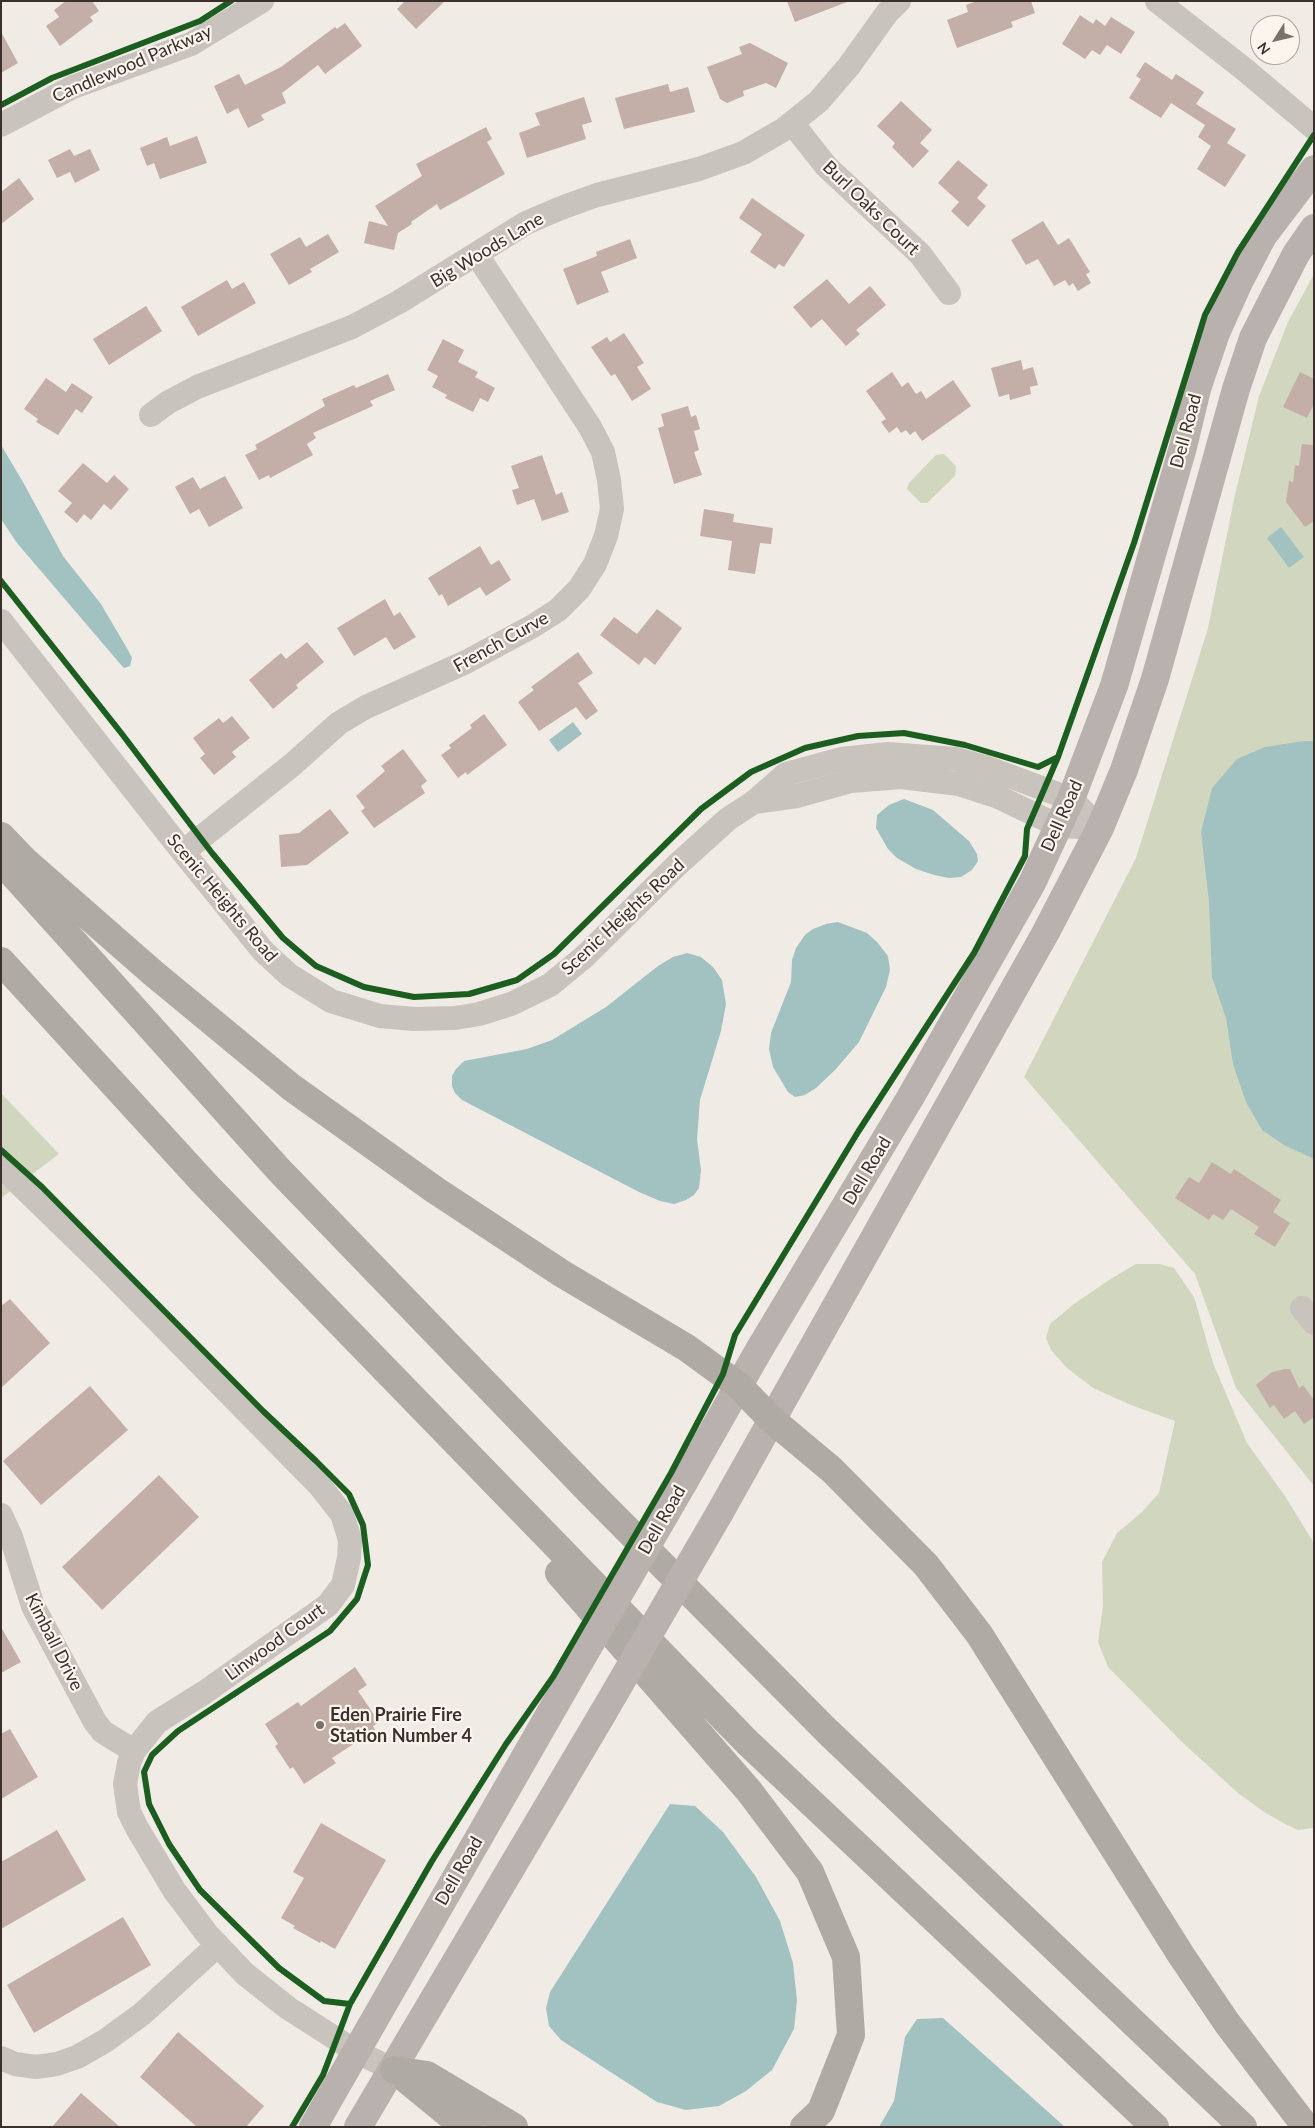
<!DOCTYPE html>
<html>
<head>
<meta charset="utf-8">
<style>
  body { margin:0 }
  #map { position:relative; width:1315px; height:2128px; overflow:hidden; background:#f0ebe5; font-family:Lato,sans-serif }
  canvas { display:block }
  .frame { position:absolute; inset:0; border:2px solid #3b302b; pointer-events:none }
  .north { position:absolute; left:1250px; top:15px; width:50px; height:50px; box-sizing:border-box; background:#fbf5ee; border:1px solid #aea6a0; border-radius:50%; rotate:234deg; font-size:14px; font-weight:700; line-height:20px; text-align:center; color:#3b302b }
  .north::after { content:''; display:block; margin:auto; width:18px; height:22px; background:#7a716c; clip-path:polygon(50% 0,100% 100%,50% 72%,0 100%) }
</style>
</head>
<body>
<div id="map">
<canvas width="1315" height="2128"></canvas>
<div class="frame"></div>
<div class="north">N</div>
</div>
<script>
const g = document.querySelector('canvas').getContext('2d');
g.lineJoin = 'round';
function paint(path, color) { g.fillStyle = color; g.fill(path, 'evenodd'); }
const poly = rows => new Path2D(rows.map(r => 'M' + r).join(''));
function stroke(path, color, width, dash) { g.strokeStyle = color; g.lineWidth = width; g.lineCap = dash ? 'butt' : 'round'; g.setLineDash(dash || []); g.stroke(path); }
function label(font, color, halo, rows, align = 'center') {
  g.font = font + ' Lato,sans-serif'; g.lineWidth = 4.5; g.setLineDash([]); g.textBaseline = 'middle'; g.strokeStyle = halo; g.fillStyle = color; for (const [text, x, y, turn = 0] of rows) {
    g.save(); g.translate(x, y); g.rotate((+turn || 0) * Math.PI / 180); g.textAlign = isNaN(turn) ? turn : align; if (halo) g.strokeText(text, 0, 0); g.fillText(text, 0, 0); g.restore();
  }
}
paint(poly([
  [1314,274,1314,1486,1236,1388,1195,1274,1024,1077,1136,858,1208,628,1235,495,1259,396,1288,322],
  [944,454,956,466,955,476,927,503,921,503,907,489,909,483,936,455],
  [1,1093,59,1154,1,1198],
  [1136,1264,1159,1264,1174,1268,1194,1297,1213,1363,1247,1443,1285,1496,1312,1540,1314,1548,1314,1828,1312,1828,1298,1830,1285,1824,1264,1812,1238,1793,1182,1742,1108,1667,1098,1642,1103,1606,1102,1562,1117,1533,1142,1512,1159,1493,1175,1421,1131,1405,1093,1388,1066,1367,1051,1350,1046,1338,1050,1324,1074,1304,1109,1280]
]), '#d1d6bf');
paint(poly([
  [1,445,23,482,63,556,101,604,128,650,132,658,130,666,124,668,122,666,17,543,1,519],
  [1281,527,1304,557,1289,568,1267,538],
  [573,722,582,734,558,752,549,740],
  [1304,741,1314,741,1314,1159,1284,1145,1262,1130,1246,1102,1233,1064,1226,1018,1212,977,1209,902,1201,832,1212,788,1237,759,1265,747],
  [904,799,933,810,969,841,977,854,978,861,972,870,961,877,949,878,934,875,916,869,897,858,888,849,876,828,877,815,889,805],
  [838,922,867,933,877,942,888,956,890,970,886,987,859,1042,836,1069,816,1088,805,1095,795,1097,788,1092,773,1067,769,1049,771,1033,791,982,792,960,796,948,805,935,813,929,826,924],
  [687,953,701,957,713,967,722,980,726,1004,721,1031,700,1100,697,1139,701,1170,699,1188,694,1195,686,1200,674,1204,660,1201,639,1192,462,1100,455,1093,452,1086,452,1076,456,1069,464,1061,527,1049,552,1040,606,1007,658,966,673,957],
  [670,1804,695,1806,723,1832,756,1877,780,1921,793,1963,797,2000,794,2029,772,2070,746,2091,719,2106,686,2110,657,2102,561,2040,549,2026,546,2008,550,1992],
  [943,2018,1065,2127,879,2127,894,2101,905,2037,917,2019]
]), '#a1c2c1');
paint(poly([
  [66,1,92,1,99,11,90,17,93,21,60,46,46,26,59,17,54,10],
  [405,1,445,1,416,29,397,9],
  [787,1,847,1,847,2,795,22],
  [977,1,1031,1,1035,13,1011,22,1013,27,957,48,947,20,968,12,966,5],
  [1080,15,1093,24,1096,19,1105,26,1111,17,1135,32,1121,54,1107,45,1100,55,1092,50,1085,59,1062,44],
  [345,23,362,46,325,74,318,65,282,93,286,103,261,115,264,120,248,128,238,108,227,114,214,86,239,74,245,85,281,67,335,27,337,29],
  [1,32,18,63,1,73],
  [750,43,788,63,776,88,766,83,743,91,744,96,727,103,720,99,707,67,742,54,739,47],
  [1145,62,1172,80,1176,74,1204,92,1196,104,1236,129,1227,143,1246,155,1225,187,1197,169,1211,146,1198,137,1205,125,1171,103,1161,118,1129,98,1141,79,1136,76],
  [668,84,670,92,688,87,695,112,624,129,615,98],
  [584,97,592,122,582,125,586,139,527,158,519,133,540,125,535,113],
  [901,101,932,130,920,143,929,151,913,168,892,147,895,143,877,126],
  [486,127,492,139,487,142,505,174,440,210,437,204,411,222,412,224,398,233,394,250,364,243,369,221,388,226,375,206,422,176,416,164],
  [197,136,207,163,160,179,154,163,147,166,140,148,167,137,170,146],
  [70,149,74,156,90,149,100,170,75,183,70,172,57,178,48,160],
  [958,160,988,185,977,198,986,206,968,227,951,211,959,202,938,183],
  [19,178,34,199,1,224,1,192],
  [752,198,805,235,784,267,779,264,775,269,750,252,762,234,739,218],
  [1043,221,1058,245,1069,238,1090,272,1086,274,1091,283,1078,291,1073,283,1069,286,1065,280,1054,286,1038,259,1026,265,1011,240],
  [328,234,339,252,310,269,312,272,289,285,270,254,300,237,306,247],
  [630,239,637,258,601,272,609,292,577,305,563,269,597,256,596,252],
  [827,279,849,304,870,286,886,305,856,330,860,334,846,346,822,319,811,328,793,307],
  [227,280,232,289,244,282,256,303,198,336,181,307],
  [146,306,162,331,109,365,93,339],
  [624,333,644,363,637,367,651,389,632,401,615,374,611,376,591,347,607,337,610,342],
  [443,339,464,350,458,362,478,372,475,377,495,388,488,402,480,398,473,412,445,398,447,395,432,387,438,376,427,370],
  [1021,360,1023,370,1033,367,1038,385,1030,387,1031,394,1010,400,1009,394,999,397,991,368],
  [892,372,902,387,908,382,916,394,921,391,926,399,953,380,971,406,922,441,915,431,910,435,906,430,901,433,897,427,889,433,881,422,886,419,866,391],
  [1300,372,1314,379,1314,404,1307,418,1283,407],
  [388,374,395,390,370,401,373,406,313,433,316,438,307,444,313,455,270,478,269,475,259,480,245,455,257,449,255,445,325,406,322,399,354,385,356,388],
  [46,378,66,392,72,383,93,397,82,413,76,409,58,435,36,422,38,419,24,409],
  [688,406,691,417,696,415,700,429,694,431,699,450,694,452,702,475,674,484,658,428,664,426,661,414],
  [1302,444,1314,445,1314,521,1305,527,1286,502,1289,481,1293,482,1295,465,1299,466],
  [542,455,556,495,562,492,569,512,542,521,534,499,517,505,512,490,519,488,511,466],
  [83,463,107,483,114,475,129,489,111,510,104,504,91,520,84,514,77,523,64,512,72,503,58,491],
  [225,476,243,508,209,527,199,509,190,514,175,487,193,477,200,489],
  [704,509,734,514,733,522,773,528,771,544,760,543,755,574,728,570,732,541,700,536],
  [480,546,491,565,499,560,511,580,486,596,480,587,448,606,442,594,439,596,428,578],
  [385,599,394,616,400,612,416,637,394,650,386,637,354,656,337,628],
  [657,609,682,628,655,665,645,657,639,665,600,635,614,617,637,634],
  [307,642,324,662,296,685,298,688,273,709,249,680,281,653,286,659],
  [578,652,593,673,578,683,598,711,586,720,576,707,539,731,518,702,534,690,531,687],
  [484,714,507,745,467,775,466,772,458,778,441,755,451,748,449,745,472,728,470,725],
  [232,716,250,738,232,752,236,757,214,775,200,758,205,754,193,738,219,718,223,723],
  [403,749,427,781,421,786,425,793,374,828,361,811,365,808,356,796,385,771,381,766],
  [330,809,349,833,307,865,281,867,279,835,299,833],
  [1212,1162,1231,1174,1234,1169,1281,1200,1273,1212,1290,1223,1275,1247,1254,1234,1259,1227,1231,1209,1223,1220,1213,1214,1209,1220,1175,1198,1189,1177,1199,1183],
  [10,1299,50,1343,1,1388,1,1306],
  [1285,1369,1290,1369,1299,1388,1303,1385,1314,1400,1314,1417,1304,1424,1295,1411,1284,1419,1274,1405,1270,1408,1256,1385,1272,1372],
  [90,1386,128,1430,41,1505,3,1461],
  [159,1475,199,1517,102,1610,62,1567],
  [1,1627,21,1662,1,1673],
  [355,1667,367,1685,358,1691,379,1722,373,1726,375,1730,332,1758,336,1763,304,1784,293,1767,290,1769,275,1746,278,1744,265,1724,298,1702,301,1706],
  [10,1729,38,1777,1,1799,1,1734],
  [321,1823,386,1860,335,1949,321,1941,320,1943,293,1928,295,1926,281,1918,304,1878,293,1872],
  [57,1830,86,1880,1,1929,1,1862],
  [123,1917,151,1965,34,2033,7,1985],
  [178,2032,264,2106,246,2127,197,2127,140,2077],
  [81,2093,120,2127,52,2127]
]), '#c3afa7');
stroke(poly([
  [1157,1,1244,69,1314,128],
  [792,123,826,166,920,254,949,293],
  [1,125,73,87,191,44,262,1],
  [151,415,167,403,197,387,352,327,399,302,526,223,561,208,597,195,699,169,743,153,783,130,819,101,849,66,887,13,899,1],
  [1,621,183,852,263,951,289,975,331,1001,380,1016,414,1019,455,1018,479,1014,511,1004,550,985,584,957,677,865,728,819,754,802,786,774,841,759,888,754,956,759,985,767,1071,799,1100,828],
  [754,802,797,796,851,781,901,777,959,784,996,796,1059,826,1100,828],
  [183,852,292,765,339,723,366,707,466,662,533,626,558,610,579,589,595,564,606,536,612,509,609,480,603,452,590,427,477,255],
  [1,1166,108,1270,320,1486,342,1514,350,1540,349,1558,343,1585,328,1605,205,1692,157,1722,134,1751,129,1763,125,1784,129,1812,137,1828,174,1890,207,1934,245,1974,288,2008,355,2051,394,2070],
  [1302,1308,1314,1323],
  [1,1515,11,1537,33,1606,95,1722,103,1732,134,1751],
  [1,2058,15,2064,36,2067,57,2064,77,2057,105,2041,142,2014,218,1945]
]), '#c9c3be', 24);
stroke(poly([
  [684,1482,759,1350,910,1098,1032,883,1071,799,1114,686,1183,447,1197,389,1216,333,1239,282,1263,236,1314,169],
  [719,1514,1046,932,1100,828,1124,770,1155,679,1236,389,1253,338,1296,254,1314,228],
  [313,2127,568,1682],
  [358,2127,603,1713]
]), '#b8b1ad', 28);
stroke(poly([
  [1,836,24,860,153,973,291,1087,435,1190,561,1273,687,1348,739,1386,771,1419,832,1470,926,1565,979,1634,1181,1955,1227,2023,1306,2127],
  [1,861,279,1170,590,1492,827,1731,1243,2127],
  [1,961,205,1184,747,1742,1155,2127],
  [559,1573,749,1791,810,1872,846,1957,851,2035,821,2111,804,2127],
  [394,2070,427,2075,514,2127],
  [408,2081,452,2117,470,2127]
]), '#afaaa4', 28);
stroke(poly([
  [568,1682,684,1482],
  [603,1713,719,1514]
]), '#b8b1ad', 28);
stroke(poly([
  [1,105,52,78,200,21,231,1],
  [1,581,122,734,212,853,283,938,316,966,364,987,414,997,469,994,517,980,554,954,701,809,751,772,805,748,858,736,904,733,965,745,1038,767,1058,757],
  [1,1150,42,1187,263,1411,316,1461,349,1494,363,1525,368,1565,357,1599,330,1631,178,1731,152,1755,144,1772,149,1804,169,1844,200,1890,279,1968,324,2001,350,2004],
  [292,2127,323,2075,350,2004,432,1861,506,1744,553,1677,671,1473,723,1374,735,1335,858,1132,974,953,1025,856,1027,829,1058,757,1134,543,1205,315,1238,252,1314,135]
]), '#1b5e20', 6);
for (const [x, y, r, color] of [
  [320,1725,5,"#7a716c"]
]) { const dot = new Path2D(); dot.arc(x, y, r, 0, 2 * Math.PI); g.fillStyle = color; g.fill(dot); stroke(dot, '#fbf5ee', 2); }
label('18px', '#3b302b', '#fbf5ee', [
  ["Candlewood Parkway",132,64,-23],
  ["Burl Oaks Court",871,208,44],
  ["Big Woods Lane",487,250,-31],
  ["Dell Road",1186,431,-75],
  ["French Curve",501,642,-29],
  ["Dell Road",1062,816,-66],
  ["Scenic Heights Road",222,898,50],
  ["Scenic Heights Road",623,917,-43],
  ["Dell Road",867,1171,-59],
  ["Dell Road",662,1520,-60],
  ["Kimball Drive",54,1642,63],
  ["Linwood Court",275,1642,-36],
  ["Dell Road",459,1871,-60]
]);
label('bold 18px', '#3b302b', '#fbf5ee', [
  ["Eden Prairie Fire",330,1715],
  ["Station Number 4",330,1736]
], 'left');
</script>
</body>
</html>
